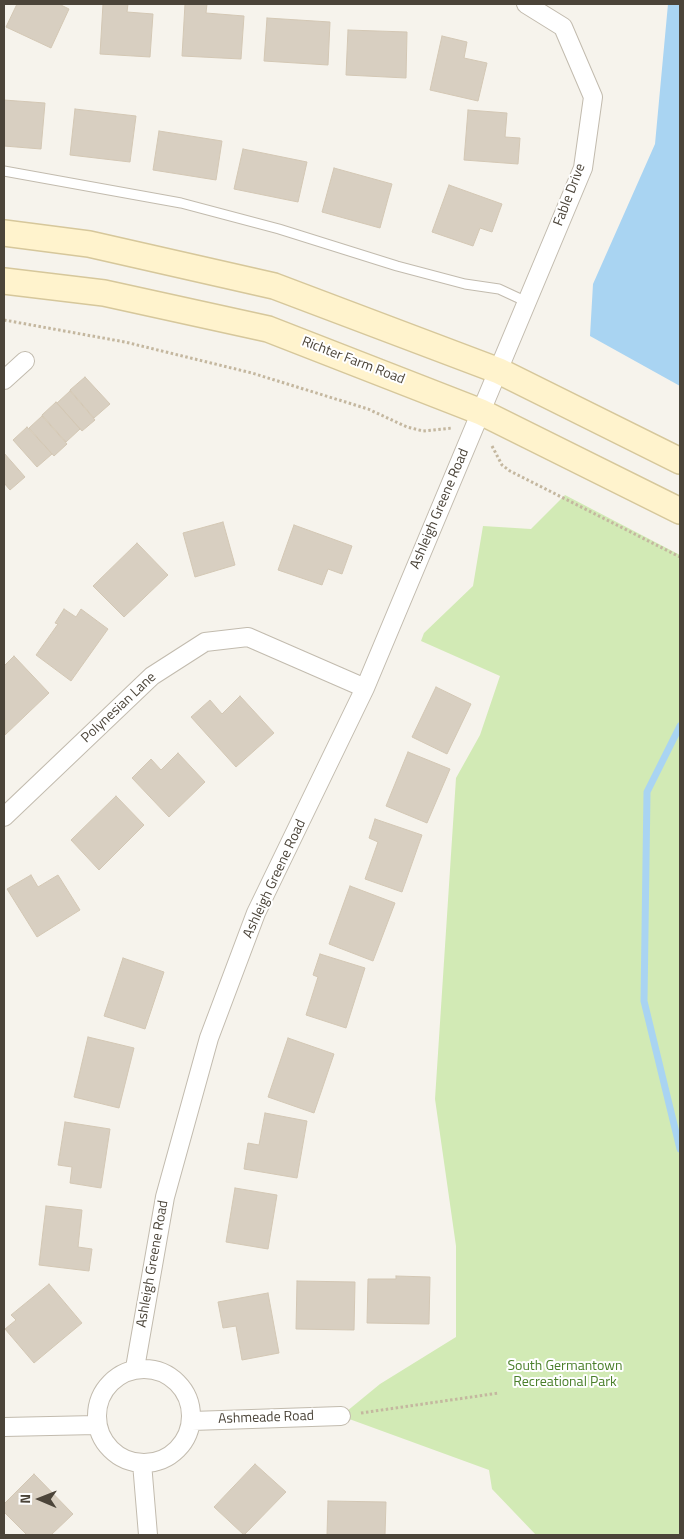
<!DOCTYPE html>
<html>
<head>
<meta charset="utf-8">
<style>
  body { margin:0 }
  #map { position:relative; width:684px; height:1539px; overflow:hidden; background:#f6f3ec; font-family:"Titillium Web",sans-serif }
  canvas { display:block }
  .frame { position:absolute; inset:0; border:5px solid #4b4439; pointer-events:none }
  .north { position:absolute; left:15px; top:1474px; width:50px; height:50px; -webkit-text-stroke:4px #fff; paint-order:stroke; rotate:271deg; font-size:14px; font-weight:700; line-height:20px; text-align:center; color:#4b4439 }
  .north::after { content:''; display:block; margin:auto; width:18px; height:22px; background:#4b4439; clip-path:polygon(50% 0,100% 100%,50% 72%,0 100%) }
</style>
</head>
<body>
<div id="map">
<canvas width="684" height="1539"></canvas>
<div class="frame"></div>
<div class="north">N</div>
</div>
<script>
const g = document.querySelector('canvas').getContext('2d');
g.lineJoin = 'round';
function paint(path, color) { g.fillStyle = color; g.fill(path, 'evenodd'); }
const poly = rows => new Path2D(rows.map(r => 'M' + r).join(''));
function stroke(path, color, width, dash) { g.strokeStyle = color; g.lineWidth = width; g.lineCap = dash ? 'butt' : 'round'; g.setLineDash(dash || []); g.stroke(path); }
function label(font, color, halo, rows, align = 'center') {
  g.font = font + ' "Titillium Web",sans-serif'; g.lineWidth = 4; g.setLineDash([]); g.textBaseline = 'middle'; g.strokeStyle = halo; g.fillStyle = color; for (const [text, x, y, turn = 0] of rows) {
    g.save(); g.translate(x, y); g.rotate((+turn || 0) * Math.PI / 180); g.textAlign = isNaN(turn) ? turn : align; if (halo) g.strokeText(text, 0, 0); g.fillText(text, 0, 0); g.restore();
  }
}
paint(poly([
  [565,495,680,555,680,1535,536,1535,492,1489,489,1470,341,1416,380,1384,456,1337,456,1246,435,1099,456,778,480,735,500,676,421,641,424,633,473,586,483,526,531,529]
]), '#d2eab5');
paint(poly([
  [668,4,680,4,680,386,590,336,593,284,655,144]
]), '#a9d4f2');
stroke(poly([
  [680,726,647,792,644,1001,680,1149]
]), '#a9d4f2', 7);
const building = poly([
  [17,4,59,4,69,9,51,48,6,27,17,4],
  [103,4,128,4,127,12,153,14,150,57,100,54,103,4],
  [185,4,207,4,206,13,244,16,241,59,182,56,185,4],
  [267,18,330,22,328,65,264,61,267,18],
  [348,30,407,32,406,78,346,75,348,30],
  [442,36,467,42,464,58,487,63,478,101,430,90,442,36],
  [4,100,45,103,41,149,4,146,4,100],
  [75,109,136,116,130,162,70,155,75,109],
  [468,110,507,113,505,137,520,138,518,164,464,160,468,110],
  [159,131,222,141,216,180,153,170,159,131],
  [243,149,307,162,298,202,234,189,243,149],
  [334,168,392,184,380,228,322,212,334,168],
  [449,185,502,204,492,232,480,228,473,246,432,232,449,185],
  [85,377,110,404,94,418,70,390,85,377],
  [70,391,95,420,82,431,57,403,70,391],
  [56,402,80,429,66,442,42,415,56,402],
  [42,416,67,444,54,456,29,428,42,416],
  [27,427,52,454,37,467,13,440,27,427],
  [4,453,25,477,10,490,4,483,4,453],
  [223,522,235,565,195,577,183,533,223,522],
  [294,525,352,546,342,574,328,569,322,585,278,570,294,525],
  [137,543,168,575,124,617,93,586,137,543],
  [64,609,76,617,81,609,108,629,71,681,36,655,58,624,55,623,64,609],
  [14,656,49,693,5,735,4,666,14,656],
  [436,687,471,704,447,754,412,737,436,687],
  [240,696,274,733,236,767,191,717,210,700,222,714,240,696],
  [408,752,450,769,427,823,386,806,408,752],
  [178,753,205,782,169,817,132,778,151,759,161,770,178,753],
  [116,796,144,825,99,870,71,840,116,796],
  [375,819,422,835,402,892,365,879,378,842,369,838,375,819],
  [31,875,38,887,58,875,80,910,37,937,7,889,31,875],
  [350,886,395,903,373,961,329,944,350,886],
  [320,954,365,968,346,1028,306,1015,318,977,313,975,320,954],
  [123,958,164,972,145,1029,104,1016,123,958],
  [88,1037,134,1048,119,1108,74,1097,88,1037],
  [288,1038,334,1054,314,1113,268,1097,288,1038],
  [265,1113,307,1121,297,1178,244,1169,248,1143,259,1145,265,1113],
  [65,1122,110,1129,101,1188,70,1183,72,1167,58,1165,65,1122],
  [235,1188,277,1195,268,1249,226,1242,235,1188],
  [46,1206,82,1210,78,1247,92,1249,89,1271,39,1265,46,1206],
  [396,1276,430,1277,429,1324,367,1323,368,1279,396,1279,396,1276],
  [297,1281,355,1282,354,1330,296,1329,297,1281],
  [49,1284,82,1323,34,1363,5,1329,16,1320,11,1315,49,1284],
  [268,1293,279,1353,242,1360,236,1326,223,1328,218,1302,268,1293],
  [255,1464,286,1492,244,1535,214,1507,255,1464],
  [34,1474,73,1514,51,1535,27,1535,4,1512,4,1504,34,1474],
  [328,1501,386,1502,385,1535,327,1535,328,1501]
]);
paint(building, '#d8cfc1');
stroke(building, '#d3c7b4', 1);
const service = poly([
  [4,171,181,203,279,229,397,266,465,284,499,289,527,302]
]);
const minor = poly([
  [4,380,25,361],
  [4,817,152,676,205,642,248,637,365,688],
  [135,1368,165,1197,209,1038,256,913,365,688,583,168,593,97,563,27,526,4],
  '97 1416a47 47 0 1 1 94 0a47 47 0 1 1-94 0Z',
  [192,1421,341,1416],
  [4,1427,96,1425],
  [142,1463,148,1535]
]);
const secondary = poly([
  [4,233,89,244,274,286,499,371,680,461],
  [4,281,104,293,268,329,481,412,680,511]
]);
stroke(service, '#c2bbae', 11);
stroke(minor, '#c2bbae', 20);
stroke(secondary, '#d6c79b', 28);
stroke(poly([
  [4,320,125,342,252,373,368,409,407,427,423,431,452,428],
  [492,446,502,465,510,471,680,557],
  [361,1413,499,1393]
]), '#c4b79f', 3, [2.5, 2.5]);
stroke(service, '#fff', 9);
stroke(minor, '#fff', 18);
stroke(secondary, '#fff3cd', 25);
label('14px', '#4b4439', '#fff', [
  ["Fable Drive",570,195,-69],
  ["Richter Farm Road",353,361,21],
  ["Ashleigh Greene Road",440,509,-67],
  ["Polynesian Lane",119,708,-43],
  ["Ashleigh Greene Road",275,879,-65],
  ["Ashleigh Greene Road",153,1264,-80],
  ["Ashmeade Road",266,1418,-2]
]);
label('14px', '#4a7f2a', '#fff', [
  ["South Germantown",565,1367],
  ["Recreational Park",565,1383]
]);
</script>
</body>
</html>
